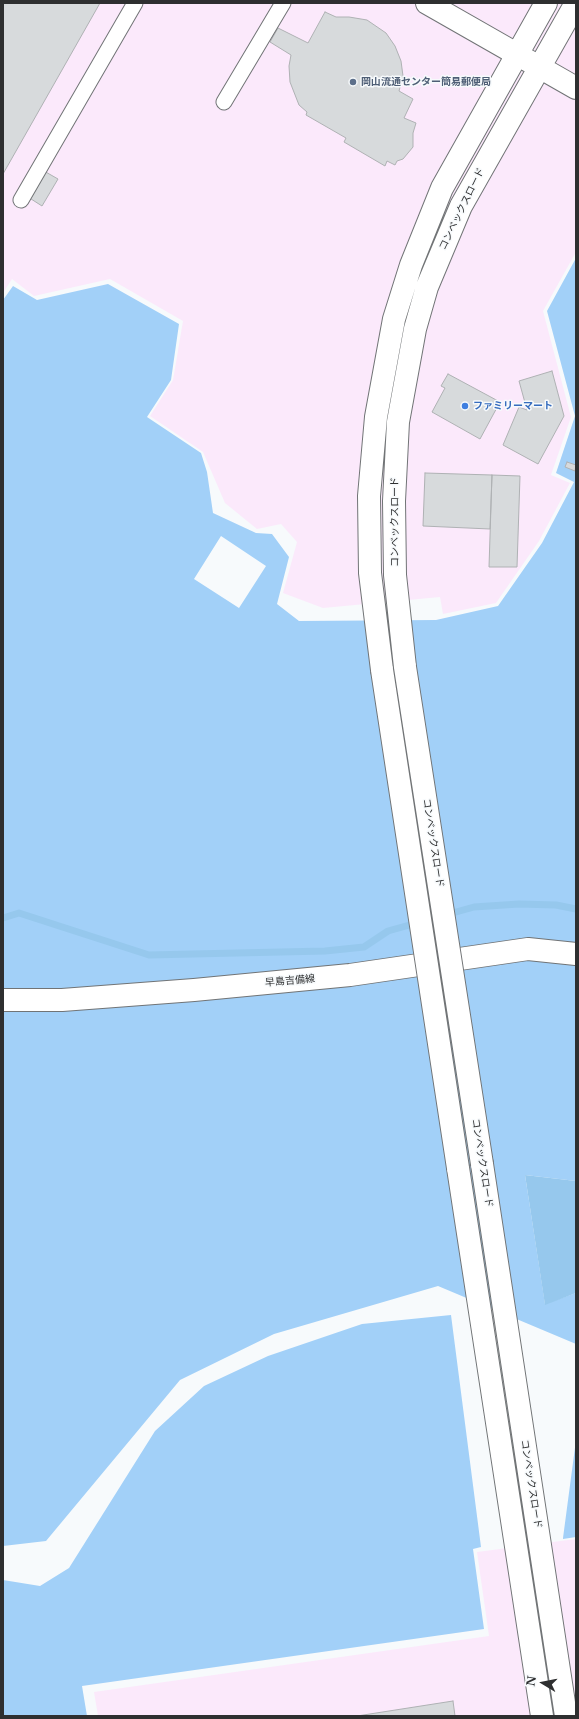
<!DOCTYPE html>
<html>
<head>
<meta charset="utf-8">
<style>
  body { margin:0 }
  #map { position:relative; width:579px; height:1719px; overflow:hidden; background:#f7fafc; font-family:"Libre Baskerville",serif }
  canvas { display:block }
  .frame { position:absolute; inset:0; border:4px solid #2e2f30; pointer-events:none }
  .north { position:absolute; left:523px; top:1663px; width:40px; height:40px; -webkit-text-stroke:3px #f7fafc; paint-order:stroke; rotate:280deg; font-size:11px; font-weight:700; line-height:16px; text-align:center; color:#2e2f30 }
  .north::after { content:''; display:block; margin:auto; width:14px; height:18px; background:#2e2f30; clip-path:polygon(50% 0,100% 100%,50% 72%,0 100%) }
</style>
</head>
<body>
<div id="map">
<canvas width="579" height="1719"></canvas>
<div class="frame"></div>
<div class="north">N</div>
</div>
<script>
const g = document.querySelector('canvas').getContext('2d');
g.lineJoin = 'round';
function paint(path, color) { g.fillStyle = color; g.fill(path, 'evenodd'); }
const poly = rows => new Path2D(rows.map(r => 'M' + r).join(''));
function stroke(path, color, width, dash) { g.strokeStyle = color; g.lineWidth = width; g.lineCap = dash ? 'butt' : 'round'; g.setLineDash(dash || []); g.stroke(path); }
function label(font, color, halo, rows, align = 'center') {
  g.font = font + ' "Libre Baskerville","Noto Sans JP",serif'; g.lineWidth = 3; g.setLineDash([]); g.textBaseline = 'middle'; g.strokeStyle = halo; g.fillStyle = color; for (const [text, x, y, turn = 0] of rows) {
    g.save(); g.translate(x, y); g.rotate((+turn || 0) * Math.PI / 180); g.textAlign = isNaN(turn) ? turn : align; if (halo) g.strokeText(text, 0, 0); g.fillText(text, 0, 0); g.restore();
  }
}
paint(poly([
  [3,3,576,3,576,252,543,311,571,417,551,475,570,483,539,541,496,603,443,614,440,597,323,608,283,593,297,542,281,524,257,529,225,503,203,452,150,416,173,380,183,321,110,279,34,296,12,279,3,293],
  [576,1539,576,1716,98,1716,94,1692,489,1636,477,1552]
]), '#fbe9fb');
paint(poly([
  [576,258,576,1181,525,1175,545,1304,576,1293,576,1344,438,1286,274,1334,180,1380,46,1541,3,1546,3,300,13,286,37,300,108,284,179,324,171,380,147,417,201,453,207,472,213,513,256,533,272,534,289,557,277,604,299,621,436,620,498,606,542,543,574,482,556,473,575,416,547,311],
  [221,536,266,566,239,608,194,579],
  [451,1315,481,1547,473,1549,484,1629,82,1686,87,1716,3,1716,3,1580,40,1586,69,1568,155,1431,204,1386,268,1356,362,1324],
  [576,1440,576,1537,563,1539,563,1538]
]), '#a2d0f8');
paint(poly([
  [525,1175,576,1181,576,1293,545,1305]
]), '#96c8ed');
stroke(poly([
  [3,918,19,913,149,955,325,951,364,947,388,931,474,907,519,904,556,905,576,909]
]), '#96c8ed', 7);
const building = poly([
  [3,3,100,3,3,174,3,3],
  [325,12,336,17,349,17,367,20,386,33,395,46,401,61,403,76,399,91,413,99,404,118,416,123,413,133,413,147,403,159,397,161,395,165,387,161,385,166,344,142,346,138,306,115,307,112,299,105,290,82,289,66,291,55,270,42,278,28,308,43,325,12],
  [44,171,58,179,42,206,28,197,44,171],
  [552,371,564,416,538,464,503,445,519,407,527,410,519,381,552,371],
  [448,374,500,402,480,439,432,412,445,388,441,386,448,374],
  [567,462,576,465,575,471,565,467,567,462],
  [425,473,492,475,490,529,423,526,425,473],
  [492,475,520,476,517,567,489,567,492,475],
  [453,1701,455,1716,357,1716,453,1701]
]);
paint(building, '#d7dadc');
stroke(building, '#afb2b4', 1);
const lane = poly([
  [224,102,283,3],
  [21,200,135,3]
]);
const secondary = poly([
  [427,3,576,88],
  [405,667,395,575,394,501,398,422,415,329,427,287,461,206,576,3],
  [382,670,370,573,369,496,376,417,394,319,411,265,442,188,546,3],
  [3,1000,62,1000,194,990,350,975,528,949,576,954],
  [482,1164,566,1716],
  [458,1168,542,1716]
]);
stroke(lane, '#717476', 17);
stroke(secondary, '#717476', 24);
stroke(lane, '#fff', 15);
stroke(secondary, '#fff', 22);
const secondaryBridge = poly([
  [405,667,482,1164],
  [382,670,458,1168]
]);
stroke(secondaryBridge, '#717476', 24, []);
stroke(secondaryBridge, '#fff', 22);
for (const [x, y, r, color] of [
  [353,82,4,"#5c6f8a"],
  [465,406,4,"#3f7fe0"]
]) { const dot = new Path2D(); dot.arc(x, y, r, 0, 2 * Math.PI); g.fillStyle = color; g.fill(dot); stroke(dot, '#f7fafc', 1.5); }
label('bold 10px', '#4e5e75', '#f7fafc', [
  ["岡山流通センター簡易郵便局",361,82]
], 'left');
label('10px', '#2e2f30', '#f7fafc', [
  ["コンベックスロード",462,209,-64],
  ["コンベックスロード",395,522,-90],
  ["コンベックスロード",433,843,81],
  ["早島吉備線",290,981,-5],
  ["コンベックスロード",482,1163,81],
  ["コンベックスロード",531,1484,81]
]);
label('bold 10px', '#366cbe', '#f7fafc', [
  ["ファミリーマート",473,406]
], 'left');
</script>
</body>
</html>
